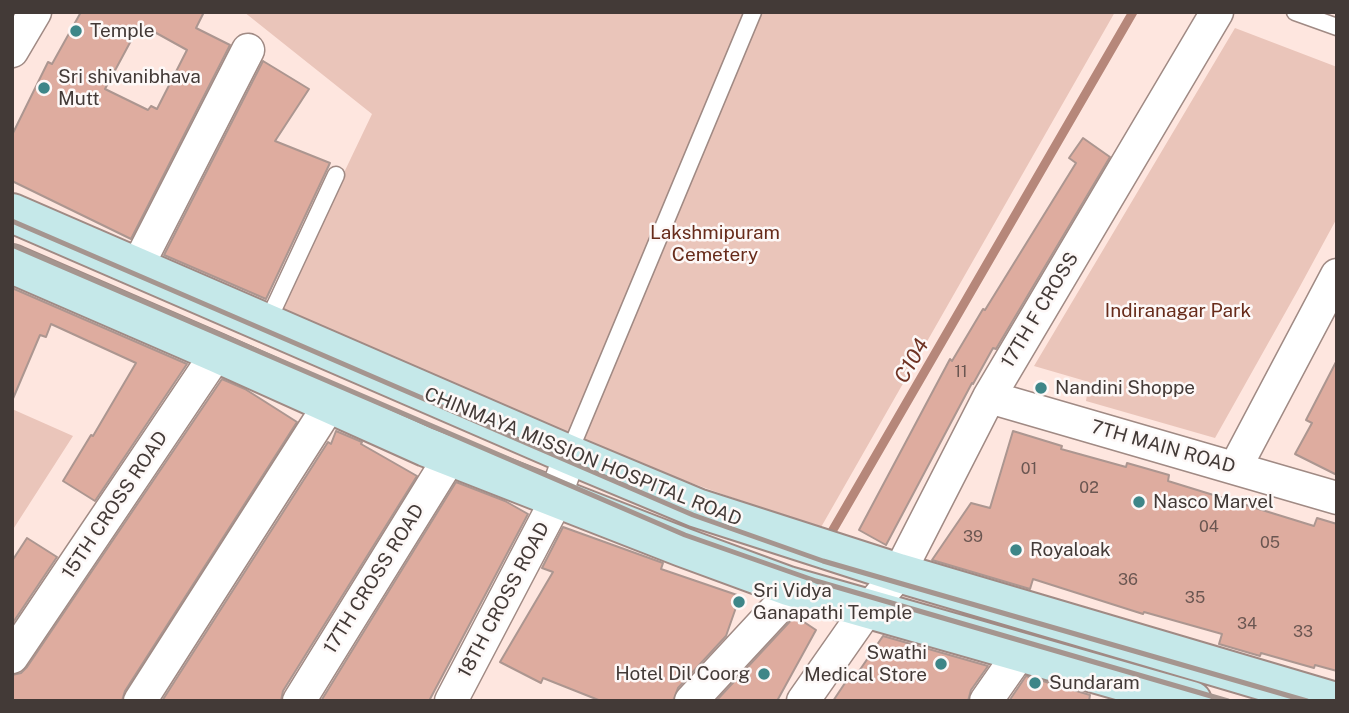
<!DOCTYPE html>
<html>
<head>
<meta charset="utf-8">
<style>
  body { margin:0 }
  #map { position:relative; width:1349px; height:713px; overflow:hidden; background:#fee6df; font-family:"Public Sans",sans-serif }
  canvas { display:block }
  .frame { position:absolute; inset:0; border:14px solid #433a37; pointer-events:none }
</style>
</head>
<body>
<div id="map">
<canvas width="1349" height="713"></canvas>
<div class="frame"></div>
</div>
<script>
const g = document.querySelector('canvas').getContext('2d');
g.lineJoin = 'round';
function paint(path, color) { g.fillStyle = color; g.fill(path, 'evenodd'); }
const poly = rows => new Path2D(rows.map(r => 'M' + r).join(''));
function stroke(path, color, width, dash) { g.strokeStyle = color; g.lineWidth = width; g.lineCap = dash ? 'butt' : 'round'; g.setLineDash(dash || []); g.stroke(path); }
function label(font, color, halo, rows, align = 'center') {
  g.font = font + ' "Public Sans",sans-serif'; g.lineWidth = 5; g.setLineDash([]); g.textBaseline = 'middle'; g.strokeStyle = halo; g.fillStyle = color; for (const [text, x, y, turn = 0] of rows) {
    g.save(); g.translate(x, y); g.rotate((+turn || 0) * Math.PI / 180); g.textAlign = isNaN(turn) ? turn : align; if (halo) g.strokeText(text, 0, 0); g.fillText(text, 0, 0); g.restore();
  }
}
paint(poly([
  [244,12,1115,12,820,529,574,441,276,315,372,114],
  [1235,28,1337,67,1337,218,1298,290,1215,438,1086,401,1089,382,1034,366],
  [12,409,73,436,12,531]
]), '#eac5ba');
stroke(poly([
  [827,540,1133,12]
]), '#b6877a', 9);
const building = poly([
  [81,12,204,12,196,28,230,45,131,239,12,181,12,135,48,62,52,64,81,12],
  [140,24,187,50,157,109,151,106,148,110,105,89,140,24],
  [263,61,309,89,275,141,330,163,266,299,164,255,263,61],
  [1083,138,1110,157,996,349,993,348,973,384,972,383,886,545,859,530,950,359,952,361,983,309,985,310,1076,163,1069,158,1083,138],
  [12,288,187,364,95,501,63,481,91,435,93,436,136,363,51,324,46,337,40,335,12,401,12,288],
  [1337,360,1337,475,1295,454,1312,423,1306,420,1337,360],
  [222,379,245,389,297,422,125,691,122,701,12,701,12,675,21,673,27,667,222,379],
  [336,431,362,442,361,444,417,476,283,691,281,701,162,701,328,442,331,444,336,431],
  [1013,431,1062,446,1061,449,1126,467,1127,463,1169,475,1168,481,1314,526,1317,518,1337,524,1337,671,1315,665,1314,668,1261,653,1260,656,1219,644,1222,634,1144,612,1143,614,1033,579,1030,589,932,560,971,503,990,508,1013,431],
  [456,482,505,501,528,514,429,701,321,701,456,482],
  [563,527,663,563,661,569,740,596,726,636,678,688,673,701,601,701,543,678,541,683,500,662,553,572,542,568,563,527],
  [27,538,57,557,12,624,12,561,27,538],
  [795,616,816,630,777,701,716,701,795,616],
  [883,636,988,666,971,690,968,701,833,701,853,671,857,674,883,636],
  [1026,676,1090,695,1089,701,1009,701,1026,676]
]);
paint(building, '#deac9f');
stroke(building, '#ac9690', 2);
const service = poly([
  [1295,12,1337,27],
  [267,323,336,175],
  [570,455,574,441,753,12]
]);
const minor = poly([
  [12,51,35,12],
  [137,267,248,50],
  [989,397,1337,498],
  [1235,468,1337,275],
  [12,657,217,353],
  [140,701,330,404],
  [299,701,450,457],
  [451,701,549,514,570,455],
  [691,701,796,588],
  [803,701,859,621,899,573,989,397,1217,12],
  [986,701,1021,651]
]);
const secondary = poly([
  [12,213,570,455,697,508,899,573,1332,701],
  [12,264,217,353,426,447,682,547,788,586,1192,701]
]);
stroke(service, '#a08a84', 19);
stroke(minor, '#a08a84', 35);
stroke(secondary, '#a08a84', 42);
stroke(service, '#fff', 16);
stroke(minor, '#fff', 32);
stroke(secondary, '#c5e8e9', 38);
stroke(poly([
  [12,221,693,515,823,561,1307,701],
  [12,245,685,535,816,581,1228,701]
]), '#a5958f', 5);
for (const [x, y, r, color] of [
  [76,31,7,"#3e8688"],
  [44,88,7,"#3e8688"],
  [1041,388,7,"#3e8688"],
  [1139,502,7,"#3e8688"],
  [1016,550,7,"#3e8688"],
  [739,602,7,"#3e8688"],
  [941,664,7,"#3e8688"],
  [764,674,7,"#3e8688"],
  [1035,683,7,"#3e8688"]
]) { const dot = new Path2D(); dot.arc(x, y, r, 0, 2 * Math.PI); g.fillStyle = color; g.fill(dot); stroke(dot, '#fdf8f7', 2.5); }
label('16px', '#6a5651', null, [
  ["11",961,372],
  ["01",1029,469],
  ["02",1089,488],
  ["04",1209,527],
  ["39",973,537],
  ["05",1270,543],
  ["36",1128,580],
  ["35",1195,598],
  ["34",1247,624],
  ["33",1303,632]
]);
label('19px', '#433a37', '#fdf8f7', [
  ["Temple",90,31],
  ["Sri shivanibhava",58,77],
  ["Mutt",58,99],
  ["Nandini Shoppe",1055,388],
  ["Nasco Marvel",1153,502],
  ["Royaloak",1030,550],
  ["Sri Vidya",753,591],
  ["Ganapathi Temple",753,613],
  ["Swathi",927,653,"right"],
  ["Medical Store",927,675,"right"],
  ["Hotel Dil Coorg",750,674,"right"],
  ["Sundaram",1049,683]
], 'left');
label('19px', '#672b1a', '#fdf8f7', [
  ["Lakshmipuram",715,233],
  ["Cemetery",715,255],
  ["Indiranagar Park",1178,311]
]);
label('19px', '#433a37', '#fdf8f7', [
  ["17TH F CROSS",1040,310,-59],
  ["7TH MAIN ROAD",1163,447,16],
  ["CHINMAYA MISSION HOSPITAL ROAD",583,457,22],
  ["15TH CROSS ROAD",115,505,-56],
  ["17TH CROSS ROAD",374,579,-58],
  ["18TH CROSS ROAD",504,600,-62]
]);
label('italic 21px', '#703323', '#fdf8f7', [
  ["C104",912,361,-60]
]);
</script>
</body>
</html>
